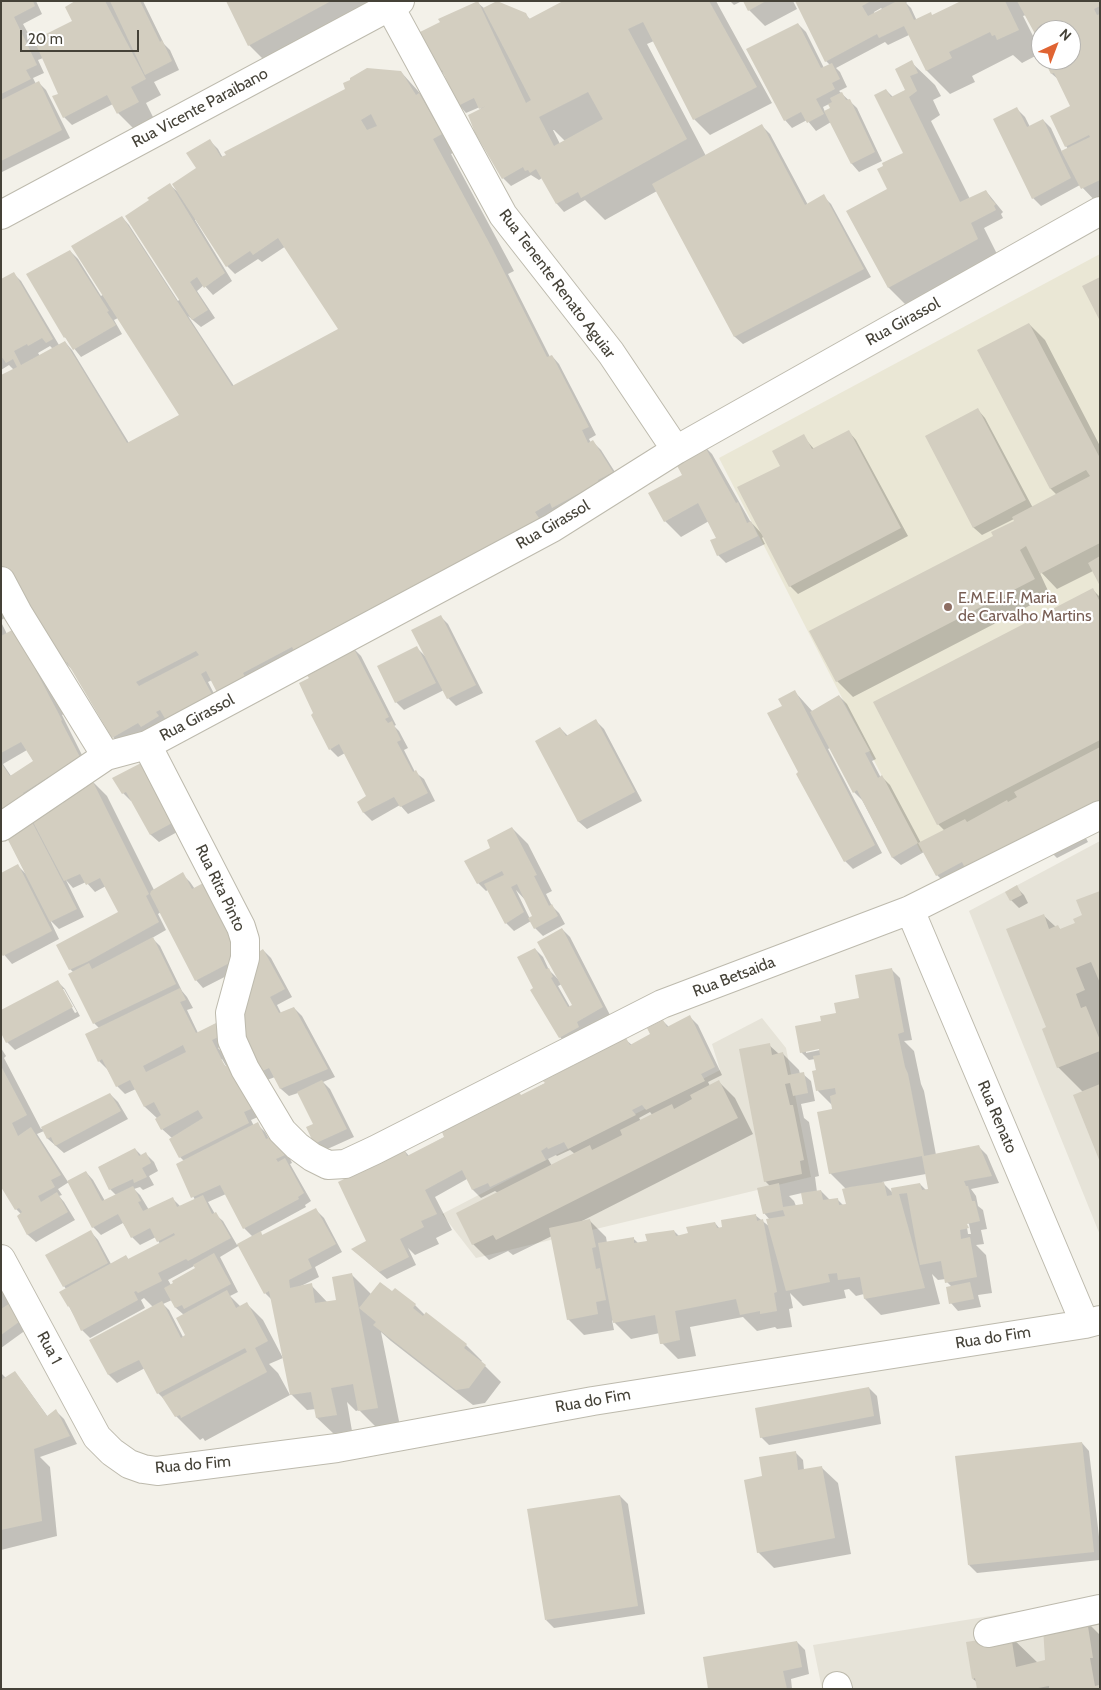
<!DOCTYPE html>
<html>
<head>
<meta charset="utf-8">
<style>
  body { margin:0 }
  #map { position:relative; width:1101px; height:1690px; overflow:hidden; background:#f3f1e9; font-family:Cabin,sans-serif }
  canvas { display:block }
  .frame { position:absolute; inset:0; border:2px solid #454238; pointer-events:none }
  .north { position:absolute; left:1031px; top:20px; width:50px; height:50px; box-sizing:border-box; background:#fff; border:1px solid #b5b3af; border-radius:50%; rotate:43deg; font-size:14px; font-weight:700; line-height:20px; text-align:center; color:#454238 }
  .north::after { content:''; display:block; margin:auto; width:18px; height:22px; background:#e06433; clip-path:polygon(50% 0,100% 100%,50% 72%,0 100%) }
  .scale { position:absolute; left:20px; top:30px; width:119px; height:22px; box-sizing:border-box; border:2px solid #454238; border-top:0; padding-left:6px; font-size:15px; line-height:18px; white-space:nowrap; color:#454238; -webkit-text-stroke:4px #fff; paint-order:stroke }
</style>
</head>
<body>
<div id="map">
<canvas width="1101" height="1690"></canvas>
<div class="frame"></div>
<div class="north">N</div>
<div class="scale">20 m</div>
</div>
<script>
const g = document.querySelector('canvas').getContext('2d');
g.lineJoin = 'round';
function paint(path, color) { g.fillStyle = color; g.fill(path, 'evenodd'); }
const poly = rows => new Path2D(rows.map(r => 'M' + r).join(''));
function stroke(path, color, width, dash) { g.strokeStyle = color; g.lineWidth = width; g.lineCap = dash ? 'butt' : 'round'; g.setLineDash(dash || []); g.stroke(path); }
function label(font, color, halo, rows, align = 'center') {
  g.font = font + ' Cabin,sans-serif'; g.lineWidth = 4.5; g.setLineDash([]); g.textBaseline = 'middle'; g.strokeStyle = halo; g.fillStyle = color; for (const [text, x, y, turn = 0] of rows) {
    g.save(); g.translate(x, y); g.rotate((+turn || 0) * Math.PI / 180); g.textAlign = isNaN(turn) ? turn : align; if (halo) g.strokeText(text, 0, 0); g.fillText(text, 0, 0); g.restore();
  }
}
paint(poly([
  [1100,841,1100,1235,969,911],
  [762,1018,786,1048,811,1177,476,1258,442,1214,720,1070,712,1044],
  [1100,1598,1100,1689,822,1689,813,1645]
]), '#e6e3d8');
paint(poly([
  [1100,254,1100,756,921,852,719,458]
]), '#eae7d5');
paint(poly([
  [1,1,36,1,42,14,23,24,33,42,72,22,78,1,110,1,112,3,111,1,143,1,164,44,170,50,179,70,154,82,161,95,146,103,154,119,134,129,118,113,113,104,72,125,64,117,60,94,43,58,38,60,44,73,33,78,36,84,38,82,46,90,70,138,2,172],
  [228,1,376,1,265,61,249,45],
  [566,1,716,1,772,103,710,135,694,119,654,41,647,44,706,156,762,126,770,134,808,205,823,196,831,204,871,277,743,344,735,337,657,191,605,220,585,200,564,212,557,204,542,178,539,180,531,175,511,186,503,178,480,107,466,113,459,105,446,76,441,71,422,33,478,3,485,9,525,14,531,20],
  [553,130,554,130,565,141,560,144],
  [730,1,742,1,734,5],
  [744,1,793,1,797,9,765,26,749,10],
  [797,1,908,1,906,3,911,8,917,21,933,16,964,1,1100,1,1100,206,1080,185,1041,206,1033,198,1017,109,1025,117,1030,127,1043,120,1051,128,1062,152,1068,149,1066,146,1072,107,1059,80,1052,74,1046,60,1071,60,1071,30,1041,30,1041,42,1026,15,1023,16,1038,46,1041,44,1041,53,1022,63,1013,55,972,76,975,82,950,94,927,71,909,35,888,45,885,42,836,68,840,72,847,87,839,91,857,108,882,161,859,172,852,164,831,122,816,131,807,120,792,128,785,120,798,24,806,32,824,68,830,65,826,61],
  [881,8,883,10,875,14,874,12],
  [829,104,832,108,825,112,823,107],
  [911,62,935,85,941,96,933,100,940,115,931,121,970,199,986,191,1003,212,1001,214,1003,218,984,228,1001,262,912,311,889,288,848,211,889,189,905,154,886,90,893,97,906,90],
  [401,72,435,110,457,151,451,154,514,271,508,274,550,357,552,356,559,364,596,435,589,439,591,443,593,442,601,450,620,480,250,681,212,680,208,682,223,711,166,719,163,721,166,725,121,745,113,737,75,673,66,663,14,370,9,365,1,370,1,280,13,273,21,281,59,345,65,342,72,350,129,443,180,415,118,318,114,320,122,334,81,357,65,337,28,275,70,251,78,259,101,296,104,294,122,217,129,225,178,301,180,299,170,185,178,192,197,168,210,141,218,149,223,158],
  [197,219,227,266,235,274,258,259,262,262,286,246,340,330,234,386,188,316,201,327,215,318,197,291,204,285,213,295,232,281,195,220],
  [50,346,53,349,40,356,38,353],
  [1029,324,1045,340,1100,446,1100,583,1093,571,1057,589,1038,569,1050,595,853,697,837,681,995,537,1015,521,1014,519,982,535,974,528,927,436,978,410,985,418,1033,508,1057,495,1051,489,979,350],
  [849,432,856,440,908,536,798,594,790,586,764,536,762,538,765,544,726,563,718,555,717,539,709,521,681,537,665,521,682,476,704,446,712,454,750,521,762,534,781,466,803,436,814,449],
  [1093,590,1100,597,1100,816,1080,827,1088,842,1057,858,1044,845,998,870,1003,880,985,889,969,873,945,883,937,875,924,852,901,865,893,858,862,800,854,792,830,748,828,749,882,853,853,869,845,861,800,773,784,707,795,692,813,712,839,696,847,704,876,759,872,761,881,778,882,777,890,785,921,843,945,831,938,824],
  [1,598,11,615,1,620],
  [440,616,448,624,483,693,456,706,448,698,444,690,404,710,396,702,379,667,417,648,426,657],
  [1,622,7,634,14,630,67,712,62,715,87,765,1,824],
  [27,750,34,762,11,776,3,764],
  [353,648,361,656,396,725,394,726,399,731,408,748,404,750,415,772,424,779,435,801,408,814,400,805,372,821,364,813,359,802,368,797,345,753,338,757,330,749],
  [596,721,604,729,642,801,587,829,579,822,537,741,560,728,568,736],
  [114,778,156,788,179,831,159,842,151,835,132,800,131,801,123,793],
  [91,780,107,796,154,890,182,874,190,882,248,965,203,988,196,980,161,912,158,914,166,930,152,938,160,946,182,991,187,997,193,1008,187,1010,198,1033,215,1024,229,1043,218,1048,227,1057,265,1114,251,1120,254,1126,257,1124,265,1132,269,1139,283,1144,292,1163,290,1164,311,1201,305,1205,306,1207,260,1232,263,1236,316,1210,324,1218,342,1252,315,1267,319,1277,301,1286,311,1285,328,1303,338,1301,351,1274,372,1295,392,1293,415,1305,425,1315,466,1345,482,1361,481,1362,501,1382,485,1403,473,1405,391,1341,381,1332,401,1431,383,1434,359,1410,356,1411,347,1402,352,1431,334,1434,317,1418,316,1409,307,1410,291,1394,272,1300,265,1293,240,1245,220,1257,238,1292,230,1296,241,1307,247,1304,263,1320,283,1358,269,1364,278,1373,290,1395,205,1441,203,1438,200,1440,176,1416,167,1402,158,1393,145,1368,117,1383,109,1375,91,1340,153,1307,144,1298,141,1300,145,1308,90,1338,82,1330,61,1292,66,1289,64,1286,91,1232,98,1240,111,1264,126,1256,129,1260,160,1244,156,1237,140,1245,132,1237,123,1223,101,1235,93,1227,69,1182,58,1189,62,1195,59,1196,64,1202,75,1220,36,1242,28,1235,19,1216,21,1214,16,1209,1,1182,1,1048,6,1056,4,1058,41,1129,110,1094,118,1102,128,1119,64,1153,48,1139,44,1131,37,1134,68,1182,86,1172,93,1180,105,1201,116,1195,110,1189,99,1167,135,1149,142,1156,146,1154,154,1162,158,1171,149,1176,154,1185,143,1190,140,1187,134,1189,140,1195,149,1210,173,1199,180,1206,195,1200,177,1164,184,1161,180,1157,172,1138,162,1129,158,1119,145,1107,136,1089,125,1094,117,1086,107,1069,99,1061,100,1029,94,1023,74,973,70,969,119,912,106,886,95,892,86,882,73,888,66,880,84,917,59,929,50,920,59,939,12,964,1,951,18,866,26,874,6,835,64,803],
  [220,1059,222,1059,229,1071],
  [226,1194,244,1228,253,1237,237,1245,223,1221,215,1214,208,1202],
  [194,1266,197,1268,171,1285,168,1280],
  [172,1300,176,1308,184,1315,186,1336,183,1337,169,1310,163,1304],
  [512,828,528,844,552,891,546,894,552,906,559,913,565,924,543,936,535,928,531,921,514,931,506,923,488,890,486,891,478,883,494,854],
  [516,890,527,902,534,916,530,919],
  [1016,887,1024,895,1028,903,1019,908,1011,900],
  [1100,892,1100,1159,1083,1092,1058,1067,1048,1028,1043,915,1056,927,1058,927,1061,930,1077,924],
  [562,929,570,937,610,1015,567,1045,560,1037,534,988,535,949,543,957,549,970,558,979],
  [562,984,573,1005,570,1007,558,986],
  [263,950,271,958,292,997,277,1005,281,1013,294,1008,302,1016,335,1077,323,1082,330,1089,354,1137,323,1151,315,1143,315,1124,298,1093,289,1096,281,1089,275,1077,267,1080,259,1072,247,1011],
  [892,970,900,978,912,1040,904,1041,914,1051,921,1084,924,1091,936,1155,979,1147,987,1155,999,1183,971,1189,976,1196,978,1206,983,1210,987,1229,981,1230,984,1244,976,1245,986,1255,992,1293,978,1295,981,1307,958,1311,951,1303,952,1287,947,1282,946,1279,938,1280,932,1274,940,1304,881,1315,865,1299,864,1294,856,1296,849,1289,844,1290,846,1298,803,1306,790,1293,793,1308,789,1309,792,1327,777,1329,775,1327,757,1331,743,1317,690,1327,696,1356,678,1359,662,1343,660,1333,631,1339,612,1320,614,1330,584,1335,568,1319,552,1236,513,1255,508,1251,489,1260,473,1244,498,1193,495,1191,481,1198,473,1190,467,1179,435,1197,452,1230,436,1238,439,1244,415,1255,408,1248,416,1265,387,1279,353,1250,368,1242,404,1150,409,1156,626,1040,632,1045,652,1035,663,1021,669,1027,690,1017,698,1025,722,1075,708,1082,710,1086,719,1082,735,1098,753,1134,580,1222,590,1221,606,1237,607,1243,633,1238,639,1244,648,1242,674,1231,679,1236,689,1234,715,1223,720,1229,755,1215,770,1227,770,1220,764,1213,770,1186,765,1181,769,1045,779,1054,783,1054,799,1070,800,1074,803,1074,811,1081,815,1101,801,1104,804,1118,809,1122,819,1176,815,1177,817,1192,821,1191,830,1200,837,1199,844,1206,847,1205,846,1189,830,1173,833,1106,818,1091,815,1059,809,1060,801,1052,823,1022,861,999],
  [820,1047,820,1050,806,1053,806,1050],
  [650,1112,653,1116,641,1121,639,1118],
  [570,1150,575,1154,552,1166,548,1159,556,1155,557,1156],
  [926,1174,929,1190,926,1190,920,1184,893,1193,882,1182],
  [802,1193,804,1205,796,1206,794,1201,789,1196],
  [966,1221,969,1224,971,1234,968,1234],
  [57,981,65,989,80,1016,15,1050,7,1042],
  [61,989,64,989,77,1012,75,1013],
  [1,1276,30,1327,1,1348],
  [1,1373,6,1378,15,1373,22,1381,48,1417,56,1411,64,1419,77,1444,40,1457,50,1467,57,1536,1,1550],
  [869,1388,877,1396,881,1424,769,1445,761,1437],
  [1082,1443,1089,1451,1100,1545,1100,1560,977,1573,969,1565],
  [795,1452,803,1460,804,1470,821,1467,838,1483,851,1554,774,1568,758,1552],
  [620,1496,628,1504,645,1614,554,1628,546,1620],
  [1087,1622,1100,1635,1100,1689,979,1689,978,1683,973,1679,1010,1636,1038,1663,1047,1661],
  [797,1642,805,1650,809,1674,791,1679,792,1689,710,1689]
]), '#0003');
paint(poly([
  [1,1,33,1,35,6,14,17,37,65,26,70,31,79,1,94],
  [75,1,105,1,146,79,131,87,139,102,118,113,117,114,107,95,63,118,52,96,58,94,34,40,72,21,65,7],
  [110,1,140,1,160,42,162,40,172,61,145,75],
  [226,1,331,1,248,46],
  [478,1,526,103,531,100,483,8,497,1,526,13,529,19,563,1,709,1,757,87,693,120,643,22,628,29,687,139,581,198,578,192,556,204,536,169,530,173,528,170,525,171,523,167,502,179,475,133,468,115,486,106,479,109,474,98,458,106,442,70,439,72,420,32,440,22,438,19],
  [588,92,603,119,554,146,539,117],
  [743,1,766,1,748,11],
  [795,1,871,1,862,6,868,16,897,1,905,1,914,20,931,12,932,15,961,1,1005,1,1019,30,997,40,995,35,992,36,990,32,949,52,952,58,926,71,904,26,879,38,877,34,825,62],
  [1017,1,1100,1,1100,6,1094,9,1097,15,1100,14,1100,180,1081,189,1061,151,1090,137,1089,135,1065,147,1050,116,1070,106,1054,73,1051,74,1044,60,1071,60,1071,30,1041,30,1041,53,1037,45,1040,43],
  [798,23,821,68,832,63,840,79,832,83,835,89,816,99,824,114,807,123,801,112,784,121,746,49],
  [912,60,918,73,910,76,917,91,909,97,960,202,986,190,991,199,996,204,994,206,996,210,971,223,978,239,888,288,846,211,887,189,877,169,883,166,882,163,903,153,874,95,886,89,891,97,905,90,895,69],
  [367,68,401,71,416,95,419,93,442,134,433,139,492,248,547,357,552,355,589,427,582,430,588,443,593,440,613,472,598,480,600,484,579,495,578,494,552,508,550,503,535,512,539,518,518,531,470,559,469,556,297,656,292,647,243,673,250,686,222,702,206,671,201,674,216,702,170,727,160,710,156,712,159,716,141,727,138,723,112,738,67,662,65,664,11,576,1,567,1,375,17,367,13,359,6,363,1,356,1,279,14,272,53,339,46,343,42,338,28,346,27,344,14,351,21,365,65,341,127,443,179,415,71,246,122,216,232,386,338,329,278,238,253,255,250,251,226,267,172,184,196,168,186,153,210,139,221,157,226,155,224,152,345,89,343,83,350,80,350,78],
  [371,114,377,126,367,130,361,120],
  [196,651,199,655,139,686,136,682],
  [39,81,62,130,1,161,1,100],
  [842,92,846,100,850,99,875,152,851,164,824,111,830,108,828,104,832,102,830,98],
  [1017,107,1027,127,1043,119,1071,178,1032,199,993,119],
  [762,124,805,205,824,194,864,269,734,337,652,184],
  [170,183,225,273,204,288,197,277,190,282,208,310,192,320,125,216,149,200,147,198],
  [70,250,109,311,107,312,116,325,73,350,65,337,64,338,26,274],
  [1100,277,1100,321,1082,286],
  [1029,323,1100,458,1100,543,1040,574,1026,546,1020,550,1035,579,836,682,809,631,993,536,991,532,1014,521,1012,517,1090,476,1086,470,1050,489,977,350],
  [978,408,1026,500,973,528,925,436],
  [849,430,901,528,789,587,737,487,780,466,772,451,804,434,812,449],
  [704,445,736,503,738,502,747,523,751,521,758,536,717,556,710,540,716,538,698,503,664,522,648,493,682,475,674,460],
  [1100,556,1100,586,1088,563],
  [1093,588,1100,602,1100,740,937,825,873,702],
  [441,615,476,685,447,699,411,630],
  [14,629,62,720,61,721,80,757,23,793,24,796,3,812,1,810,1,763,10,776,33,761,21,742,1,753,1,636],
  [417,646,436,683,395,703,377,666],
  [353,647,389,717,385,719,388,723,392,721,401,740,397,742,413,772,416,770,428,793,400,807,394,797,363,813,357,802,366,796,339,744,329,750,311,715,313,713,299,683,309,678,305,673],
  [795,690,875,845,844,862,796,774,798,772,767,713,782,706,778,699],
  [839,695,870,751,865,753,878,778,882,775,918,843,892,858,857,790,853,793,810,712],
  [596,719,635,792,578,822,535,741,560,727,566,736],
  [1100,747,1100,805,968,874,962,862,936,876,918,843,965,819,967,822,1007,800,1008,802,1017,797,1014,792],
  [141,763,172,823,150,835,126,792,122,794,112,778],
  [91,778,149,894,146,896,159,922,87,962,69,970,56,945,118,912,100,878,86,885,80,874,64,881,32,820,63,803,59,796],
  [31,820,77,909,50,922,5,834],
  [512,827,537,875,534,876,549,906,552,904,558,916,534,929,528,918,532,916,517,884,511,887,524,912,505,924,484,884,504,875,502,871,477,884,464,861,490,848,487,840],
  [18,864,52,931,3,956,1,954,1,873],
  [183,872,192,889,207,881,241,957,195,981,150,894,151,891],
  [1017,885,1022,895,1010,901,1005,892],
  [1100,891,1100,983,1091,962,1076,968,1085,990,1076,994,1081,1008,1086,1006,1100,1040,1100,1051,1057,1068,1042,1029,1046,1027,1006,929,1044,914,1049,929,1058,925,1060,929,1075,923,1073,919,1082,915,1076,900],
  [562,928,603,1007,577,1022,579,1027,559,1038,530,990,533,988,517,957,535,948,546,969,549,968,553,977,551,978,568,1007,572,1005,537,942],
  [153,937,176,984,93,1024,68,974,89,963,92,969],
  [263,949,285,989,270,997,279,1013,294,1007,328,1069,280,1089,269,1068,258,1073,238,1015,245,1011,238,998,254,955],
  [892,968,904,1032,898,1034,905,1067,908,1074,924,1156,979,1145,992,1176,964,1181,966,1186,968,1186,972,1201,975,1201,980,1221,967,1224,969,1228,960,1230,961,1239,970,1237,977,1277,945,1283,941,1261,920,1265,907,1193,899,1194,925,1288,864,1299,860,1277,838,1280,837,1273,828,1274,830,1282,786,1291,766,1219,785,1216,783,1210,763,1214,757,1188,779,1183,783,1207,803,1204,801,1193,821,1190,823,1200,838,1198,839,1205,846,1204,842,1189,850,1187,884,1182,887,1196,892,1195,891,1188,920,1183,922,1190,928,1189,922,1156,829,1174,817,1112,832,1109,830,1096,836,1094,835,1088,816,1091,812,1071,816,1070,813,1056,820,1055,819,1049,800,1053,795,1026,821,1021,820,1016,836,1013,834,1003,859,998,855,975],
  [58,980,73,1007,6,1043,1,1033,1,1010],
  [180,988,186,1000,180,1002,196,1033,216,1023,222,1035,212,1040,225,1066,235,1061,258,1106,244,1112,249,1123,179,1158,169,1139,203,1118,198,1110,161,1130,155,1119,161,1115,154,1102,144,1107,130,1080,116,1087,102,1059,98,1062,85,1034],
  [183,1045,186,1052,146,1072,143,1066],
  [690,1015,715,1067,701,1074,705,1081,646,1110,642,1105,632,1110,636,1115,568,1149,564,1142,548,1149,547,1147,541,1151,546,1160,490,1187,488,1183,472,1190,462,1170,425,1190,437,1214,421,1221,424,1227,400,1239,409,1257,379,1272,351,1249,366,1241,338,1182,404,1149,407,1156,444,1137,442,1132,519,1092,521,1095,545,1083,543,1081,626,1038,630,1045,650,1034,647,1028,663,1020,667,1027],
  [770,1043,772,1055,783,1052,788,1075,804,1072,808,1093,793,1096,790,1083,785,1084,790,1105,793,1105,804,1160,800,1161,802,1174,764,1182,739,1049],
  [1,1066,27,1115,12,1123,18,1136,31,1127,61,1175,51,1180,55,1187,38,1196,41,1202,57,1192,68,1212,27,1235,17,1216,22,1212,19,1208,15,1210,1,1187],
  [322,1080,347,1129,314,1144,306,1127,313,1124,297,1092],
  [719,1080,738,1118,496,1240,493,1235,472,1245,456,1213,590,1145,592,1150,622,1135,620,1130,672,1104,674,1109,692,1099,690,1095],
  [1100,1084,1100,1162,1073,1095],
  [110,1093,121,1111,55,1146,51,1137,47,1139,41,1127],
  [258,1122,266,1139,275,1135,285,1155,276,1159,278,1162,285,1158,304,1193,298,1197,299,1199,243,1229,220,1185,191,1198,176,1164],
  [135,1148,139,1156,146,1152,151,1163,142,1168,147,1177,134,1183,133,1179,109,1190,98,1167],
  [86,1171,102,1201,133,1186,141,1201,138,1202,143,1211,173,1197,177,1207,203,1195,212,1214,216,1212,231,1238,188,1261,186,1259,158,1273,162,1281,138,1293,136,1291,134,1292,138,1300,81,1331,69,1306,68,1307,59,1292,126,1255,128,1259,175,1235,174,1233,157,1242,150,1228,131,1238,118,1214,92,1228,67,1181],
  [316,1208,336,1244,308,1259,312,1268,289,1280,290,1288,312,1283,315,1303,336,1300,332,1277,352,1273,378,1408,358,1411,353,1384,331,1388,337,1415,316,1418,311,1392,290,1395,269,1291,264,1294,237,1244,261,1231,262,1235],
  [756,1214,757,1221,763,1219,777,1292,774,1293,777,1311,760,1314,760,1311,740,1315,736,1299,675,1311,680,1340,662,1344,660,1344,655,1315,613,1323,598,1243,634,1237,634,1243,647,1241,645,1234,674,1230,676,1236,688,1233,686,1227,715,1222,717,1228,722,1227,721,1220],
  [590,1219,596,1247,592,1248,596,1269,600,1268,606,1300,596,1302,598,1314,567,1320,549,1228],
  [91,1230,108,1263,63,1287,45,1255],
  [214,1253,231,1284,184,1309,182,1305,175,1308,164,1288,173,1283,172,1281,195,1268,193,1265],
  [380,1282,392,1291,395,1288,416,1304,413,1308,423,1316,426,1312,467,1344,464,1348,486,1365,469,1388,456,1390,373,1325,376,1322,359,1308],
  [970,1282,974,1299,949,1304,946,1287],
  [227,1290,236,1308,247,1302,268,1341,255,1348,267,1372,181,1418,180,1415,175,1417,162,1397,247,1352,245,1348,157,1394,139,1360,108,1375,89,1340,162,1301,181,1338,185,1335,176,1318],
  [12,1302,23,1319,1,1335,1,1309],
  [15,1371,47,1416,56,1409,70,1436,34,1449,42,1521,1,1530,1,1380],
  [869,1387,874,1416,760,1438,755,1408],
  [1082,1442,1094,1552,968,1565,955,1456],
  [796,1451,798,1470,822,1466,835,1538,757,1553,744,1480,762,1476,759,1457],
  [620,1495,638,1606,545,1620,527,1509],
  [1087,1620,1093,1658,1090,1658,1095,1686,1099,1685,1100,1689,1049,1689,1049,1686,1033,1689,977,1689,975,1678,972,1679,966,1642,1011,1635,1016,1667,1045,1660,1043,1627],
  [797,1641,802,1667,783,1671,787,1689,708,1689,703,1657]
]), '#d3cec0');
const minor = poly([
  [390,7,503,215,611,353,676,450],
  [1,215,400,1],
  [1,581,18,613,106,756],
  [147,745,241,927,245,940,245,958,230,1013,232,1040,245,1069,282,1131,297,1146,312,1157,328,1165,345,1164,375,1150,662,1004,910,910,1100,815],
  [1,827,106,756,147,745,552,528,676,450,1100,211],
  [910,910,1085,1324],
  [1,1259,97,1437,112,1452,129,1464,143,1469,157,1471,337,1448,593,1401,1085,1324,1100,1320],
  [988,1633,1100,1609],
  [837,1686,838,1689]
]);
stroke(minor, '#bdbaad', 30);
stroke(minor, '#fff', 28);
for (const [x, y, r, color] of [
  [948,607,5,"#8d6e63"]
]) { const dot = new Path2D(); dot.arc(x, y, r, 0, 2 * Math.PI); g.fillStyle = color; g.fill(dot); stroke(dot, '#fff', 2); }
label('16px', '#454238', '#fff', [
  ["Rua Vicente Paraibano",200,108,-28],
  ["Rua Tenente Renato Aguiar",557,284,53],
  ["Rua Girassol",903,322,-29],
  ["Rua Girassol",553,525,-30],
  ["Rua Girassol",197,718,-28],
  ["Rua Rita Pinto",220,888,64],
  ["Rua Betsaida",734,977,-21],
  ["Rua Renato",997,1117,67],
  ["Rua do Fim",993,1338,-9],
  ["Rua 1",49,1348,62],
  ["Rua do Fim",593,1401,-10],
  ["Rua do Fim",193,1465,-5]
]);
label('16px', '#785e54', '#fff', [
  ["E.M.E.I.F. Maria",958,598],
  ["de Carvalho Martins",958,616]
], 'left');
</script>
</body>
</html>
